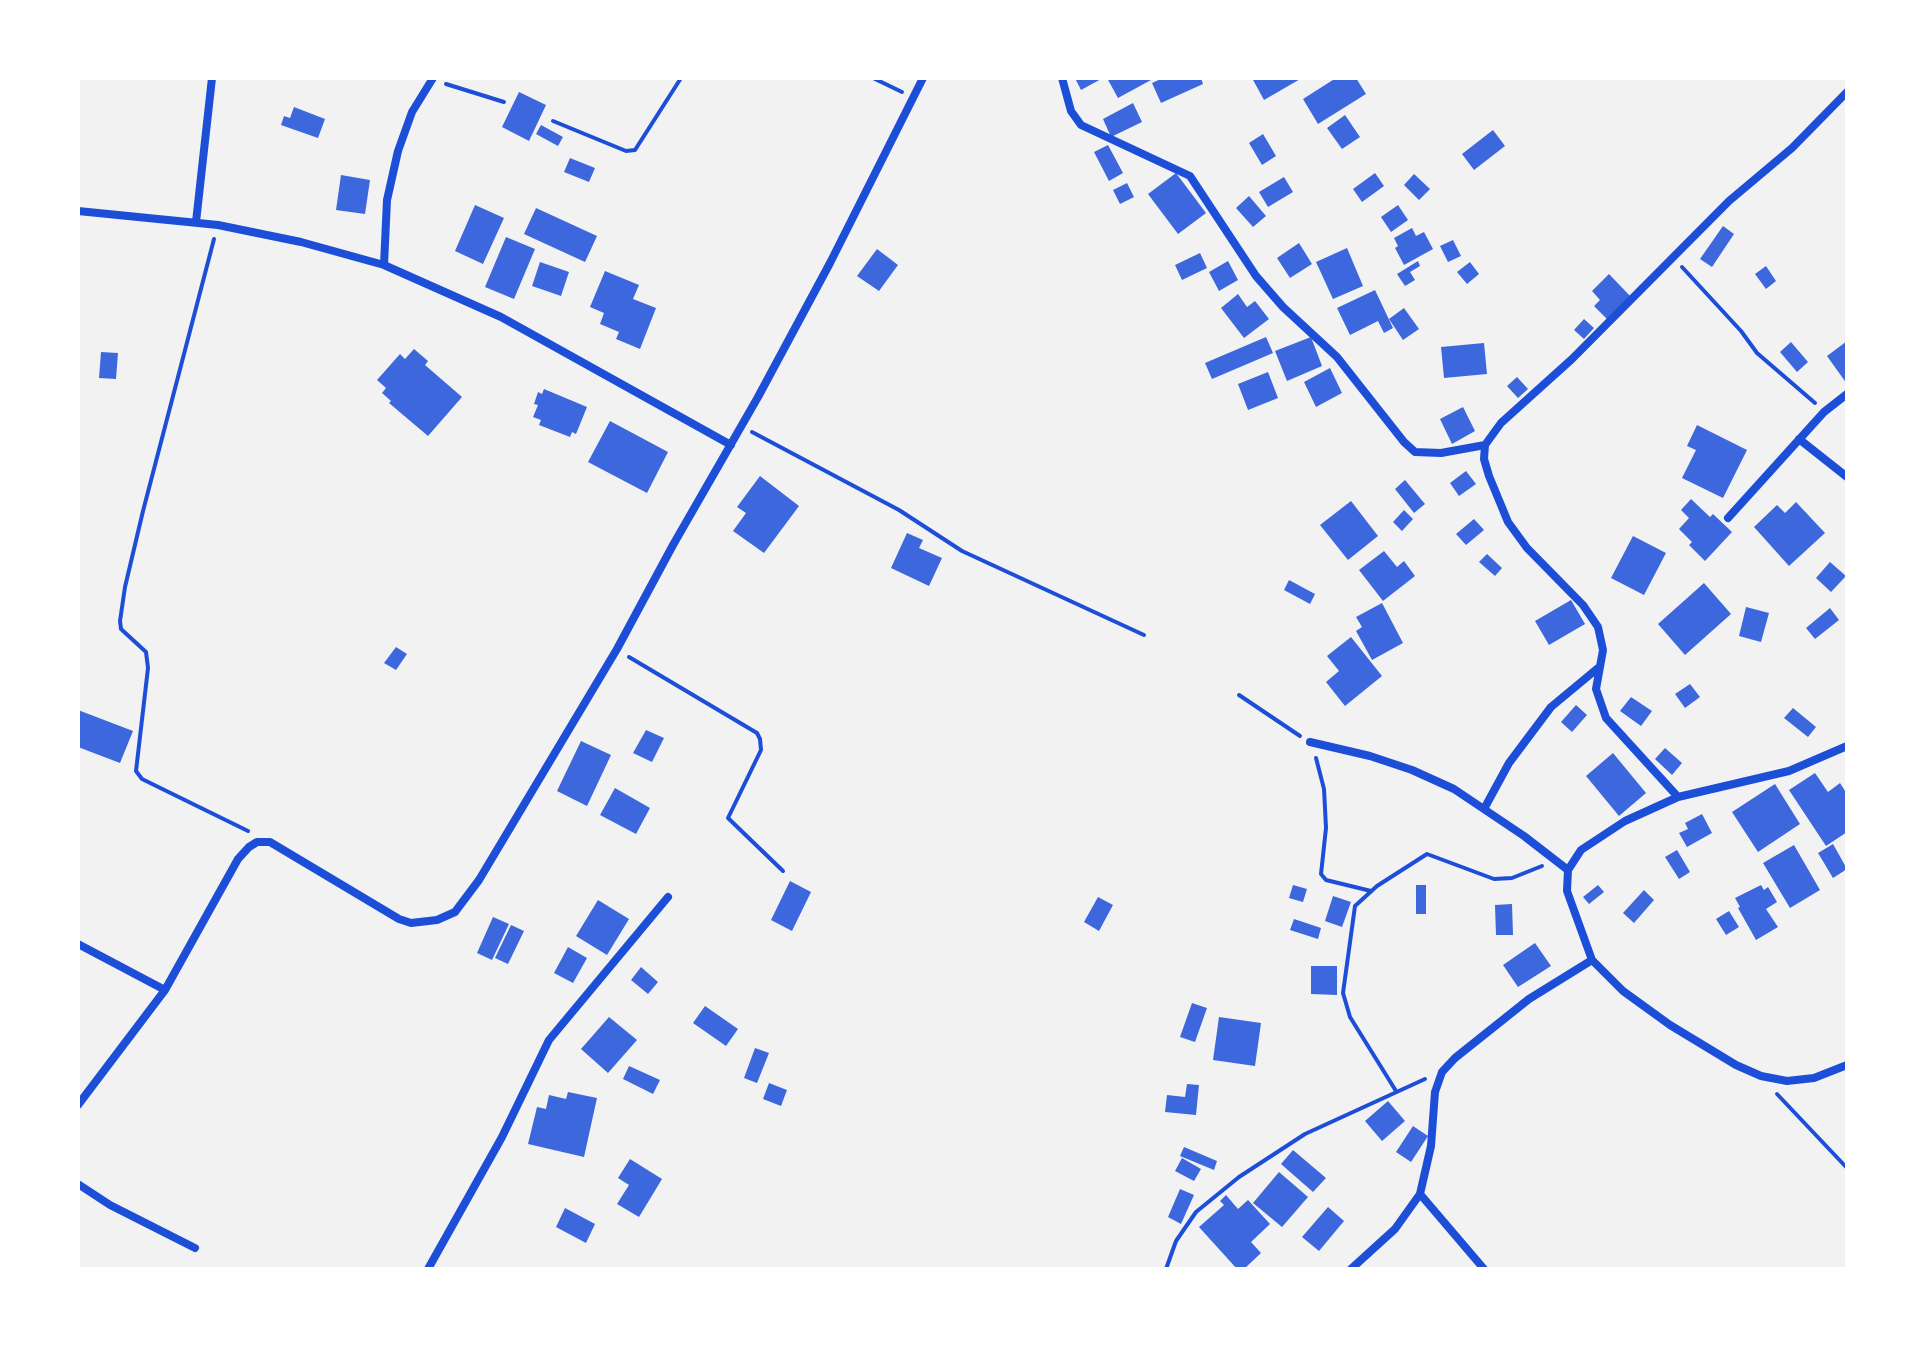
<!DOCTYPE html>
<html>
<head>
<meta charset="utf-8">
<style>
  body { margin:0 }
  #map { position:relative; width:1925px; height:1347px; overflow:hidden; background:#f2f2f2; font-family:"Titillium Web",sans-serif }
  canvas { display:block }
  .frame { position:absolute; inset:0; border:80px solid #fff; pointer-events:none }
</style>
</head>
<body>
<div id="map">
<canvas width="1925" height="1347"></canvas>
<div class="frame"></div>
</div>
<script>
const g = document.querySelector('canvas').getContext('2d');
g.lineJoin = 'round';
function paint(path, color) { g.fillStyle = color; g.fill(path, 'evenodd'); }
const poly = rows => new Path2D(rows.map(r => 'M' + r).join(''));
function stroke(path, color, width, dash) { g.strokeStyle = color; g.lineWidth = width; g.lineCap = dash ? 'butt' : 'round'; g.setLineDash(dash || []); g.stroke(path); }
paint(poly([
  [1075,78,1103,78,1081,90],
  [1107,78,1150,78,1151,80,1118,98],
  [1163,78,1201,78,1203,84,1161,103,1152,83],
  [1252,78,1302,78,1264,100],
  [1336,78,1356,78,1366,94,1318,124,1303,99],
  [519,92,546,105,529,141,502,127],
  [1133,103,1142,122,1111,137,1103,119],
  [294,107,325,119,318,138,281,125,284,116,290,118],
  [1345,115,1360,137,1342,149,1327,128],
  [541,125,563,137,558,146,536,134],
  [1493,130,1505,146,1474,170,1462,154],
  [1263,134,1276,156,1262,165,1249,143],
  [1108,145,1123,173,1109,181,1094,152],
  [570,158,595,168,589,182,564,172],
  [1176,173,1206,213,1178,234,1148,194],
  [1375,173,1384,186,1362,202,1353,189],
  [1414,174,1430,189,1419,200,1404,185],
  [341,175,370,180,365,214,336,210],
  [1284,177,1293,192,1268,207,1259,192],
  [1127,183,1134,197,1120,204,1113,190],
  [1249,196,1266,216,1253,227,1236,208],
  [475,205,504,218,483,264,455,251],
  [1398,205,1408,220,1391,232,1381,217],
  [536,208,597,236,585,262,524,234],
  [1723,226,1734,234,1712,267,1700,259],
  [1412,228,1416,236,1424,232,1433,249,1404,265,1395,248,1398,246,1394,238],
  [506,237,535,249,514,299,485,287],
  [1453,240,1461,256,1448,262,1440,246],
  [1299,243,1312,264,1290,278,1277,258],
  [1347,248,1363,286,1333,299,1316,262],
  [877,249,898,265,879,291,857,276],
  [1200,253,1207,268,1182,280,1175,265],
  [1228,261,1238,280,1219,291,1209,272],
  [1418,261,1420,266,1410,272,1415,280,1405,286,1397,274],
  [540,262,569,272,561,296,532,286],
  [1470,262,1479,274,1467,284,1457,272],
  [1766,266,1776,281,1766,289,1755,274],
  [605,271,639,285,633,299,656,308,640,349,616,339,619,332,600,324,604,313,590,307],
  [1609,274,1631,297,1607,319,1594,306,1600,300,1592,291],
  [1375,290,1393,328,1384,333,1378,321,1350,335,1337,308],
  [1238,294,1247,307,1255,301,1269,319,1244,338,1221,308],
  [1404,308,1419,329,1403,340,1389,319],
  [1584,319,1594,328,1584,339,1574,330],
  [1266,337,1273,353,1212,379,1205,363],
  [1311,337,1322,366,1287,381,1275,351],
  [1847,341,1847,384,1827,356],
  [1791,342,1808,362,1797,372,1780,352],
  [1484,343,1487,374,1444,378,1441,347],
  [414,349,428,361,425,365,462,397,428,436,389,403,391,401,382,393,386,388,377,380,400,354,405,359],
  [101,352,118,353,116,379,99,378],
  [1330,368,1342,393,1316,407,1304,382],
  [1268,372,1278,398,1248,410,1238,384],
  [1517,377,1528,389,1518,398,1507,386],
  [544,389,587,407,576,434,572,432,570,437,539,425,541,420,533,417,538,405,534,404,538,392,542,394],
  [1463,407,1475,431,1452,444,1440,419],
  [610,421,668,452,647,493,588,462],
  [1697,425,1747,450,1723,498,1682,478,1696,450,1687,446],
  [1466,471,1476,484,1459,496,1450,483],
  [760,476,799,506,764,553,733,531,746,513,737,507],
  [1405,480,1425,504,1414,513,1395,489],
  [1691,499,1710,517,1713,514,1732,532,1705,561,1689,545,1692,542,1679,529,1689,518,1681,510],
  [1351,501,1378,536,1348,560,1320,525],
  [1796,502,1825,533,1789,566,1754,527,1777,505,1785,513],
  [1404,510,1413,519,1402,531,1393,522],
  [1474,519,1484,530,1466,545,1456,534],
  [907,533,923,540,919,548,942,558,929,586,891,568],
  [1633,536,1666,553,1644,595,1611,578],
  [1384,551,1397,567,1404,561,1415,576,1383,601,1359,570],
  [1487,554,1502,568,1495,576,1479,562],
  [1830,562,1846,576,1831,592,1816,578],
  [1289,580,1315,594,1310,604,1284,590],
  [1704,583,1731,614,1685,655,1658,624],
  [1571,600,1585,624,1549,645,1535,621],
  [1382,603,1403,643,1372,660,1356,631,1362,627,1356,617],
  [1746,607,1769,613,1761,642,1739,636],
  [1830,608,1839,620,1815,639,1806,628],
  [1351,637,1382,676,1345,706,1326,682,1339,671,1327,656],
  [396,647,407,654,396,670,384,663],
  [1690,684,1700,697,1685,708,1675,694],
  [1631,697,1652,711,1641,726,1620,711],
  [1576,705,1587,715,1572,732,1561,722],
  [1793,708,1816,727,1808,737,1784,718],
  [78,710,133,731,120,763,78,747],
  [646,730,664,738,652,762,633,753],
  [581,741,611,755,587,806,557,791],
  [1665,748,1682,763,1672,775,1655,759],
  [1613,753,1646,793,1619,816,1586,776],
  [1815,773,1828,792,1840,783,1847,794,1847,832,1826,846,1789,790],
  [1775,784,1800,824,1758,852,1732,812],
  [615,788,650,808,636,834,600,815],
  [1702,814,1712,833,1687,847,1679,833,1688,829,1685,823],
  [1833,844,1847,869,1833,878,1818,853],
  [1794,845,1820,890,1790,908,1763,863],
  [1677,850,1690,872,1679,879,1665,857],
  [790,881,811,892,792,931,771,920],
  [1293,885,1307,889,1303,902,1289,898],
  [1416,885,1426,885,1426,914,1416,914],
  [1598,885,1604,892,1589,904,1583,897],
  [1761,885,1764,890,1768,887,1777,902,1766,909,1778,927,1756,940,1738,908,1740,907,1735,898],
  [1644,890,1654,900,1634,923,1623,913],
  [1333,896,1351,902,1342,927,1325,921],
  [1098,897,1113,905,1099,931,1084,922],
  [598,900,629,919,607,955,576,936],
  [1512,904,1513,935,1496,935,1495,905],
  [1729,911,1739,927,1726,935,1716,919],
  [493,917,509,924,492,960,477,953],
  [1294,919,1321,928,1318,939,1290,930],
  [511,925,524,931,508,964,495,958],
  [1535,943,1551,966,1518,987,1503,965],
  [568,947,587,958,573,983,554,973],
  [1311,966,1337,966,1337,995,1311,994],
  [641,967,658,982,648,994,631,980],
  [1192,1003,1207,1008,1195,1042,1180,1037],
  [705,1006,738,1029,726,1046,693,1023],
  [609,1017,637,1040,608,1073,581,1049],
  [1219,1017,1261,1023,1255,1066,1213,1060],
  [755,1048,769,1053,757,1083,744,1078],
  [629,1066,660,1080,653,1094,623,1079],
  [769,1083,787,1090,781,1106,763,1099],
  [1187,1084,1199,1085,1196,1115,1165,1112,1167,1095,1185,1097],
  [568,1092,597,1098,584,1157,528,1144,537,1107,546,1109,549,1095,566,1099],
  [1388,1101,1405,1121,1382,1141,1365,1121],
  [1413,1126,1428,1136,1411,1162,1396,1152],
  [1184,1147,1217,1161,1214,1170,1180,1156],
  [1293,1150,1326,1178,1313,1192,1281,1164],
  [1182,1158,1201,1169,1194,1181,1175,1171],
  [630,1159,662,1179,639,1217,617,1204,629,1185,618,1178],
  [1279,1172,1308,1197,1282,1227,1253,1203],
  [1180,1189,1194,1195,1181,1224,1168,1217],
  [1226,1195,1238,1209,1248,1200,1270,1224,1251,1242,1261,1253,1244,1269,1237,1269,1199,1227,1224,1205,1220,1201],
  [1328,1207,1344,1221,1319,1251,1302,1237],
  [565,1208,595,1224,586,1243,556,1227]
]), '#3d67dc');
stroke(poly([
  [873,78,902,92],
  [446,84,504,102],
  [553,121,626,151,635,150,681,78],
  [214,239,143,511,125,587,120,621,121,629,146,652,148,668,136,771,142,779,248,831],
  [1682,267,1741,331,1757,353,1815,403],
  [752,432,899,510,962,551,1144,635],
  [629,657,757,733,760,739,761,750,728,818,783,871],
  [1239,695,1300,736],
  [1316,758,1324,789,1325,808,1326,828,1321,874,1326,880,1371,891],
  [1396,1091,1350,1017,1343,993,1355,906,1377,886,1427,854,1494,879,1512,878,1542,866],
  [1777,1094,1847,1168],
  [1166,1269,1176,1241,1196,1212,1239,1177,1305,1134,1425,1079]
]), '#1d4ed8', 4);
stroke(poly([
  [1062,78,1071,111,1081,125,1190,176,1256,276,1283,307,1337,357,1404,442,1415,452,1441,453,1485,445],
  [78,211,218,225,301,242,384,265,501,317,731,445],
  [196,222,212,78],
  [384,265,387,200,398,151,412,112,433,78],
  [1799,439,1847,477],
  [1728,518,1824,412,1847,394],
  [1310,742,1370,756,1412,770,1454,789,1524,836,1568,870],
  [1847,746,1789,771,1678,797,1625,821,1581,850,1568,870,1567,891,1592,960,1623,991,1670,1025,1736,1065,1761,1076,1787,1081,1814,1078,1847,1065],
  [1678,797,1606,718,1596,689,1603,650,1598,627,1583,605,1527,548,1508,522,1489,476,1484,459,1485,445,1501,423,1572,359,1729,201,1792,148,1847,92],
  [1484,809,1509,763,1551,707,1598,668],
  [78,944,165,990],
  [78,1105,165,990,238,859,249,847,257,842,270,842,399,919,411,923,437,920,455,912,479,880,617,649,673,545,758,397,830,263,923,78],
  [78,1184,110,1205,195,1248],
  [1420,1194,1484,1269],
  [428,1269,502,1137,549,1040,668,897],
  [1351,1269,1395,1229,1420,1194,1431,1146,1435,1092,1442,1072,1455,1058,1529,999,1592,960]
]), '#1d4ed8', 8);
</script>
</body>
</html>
